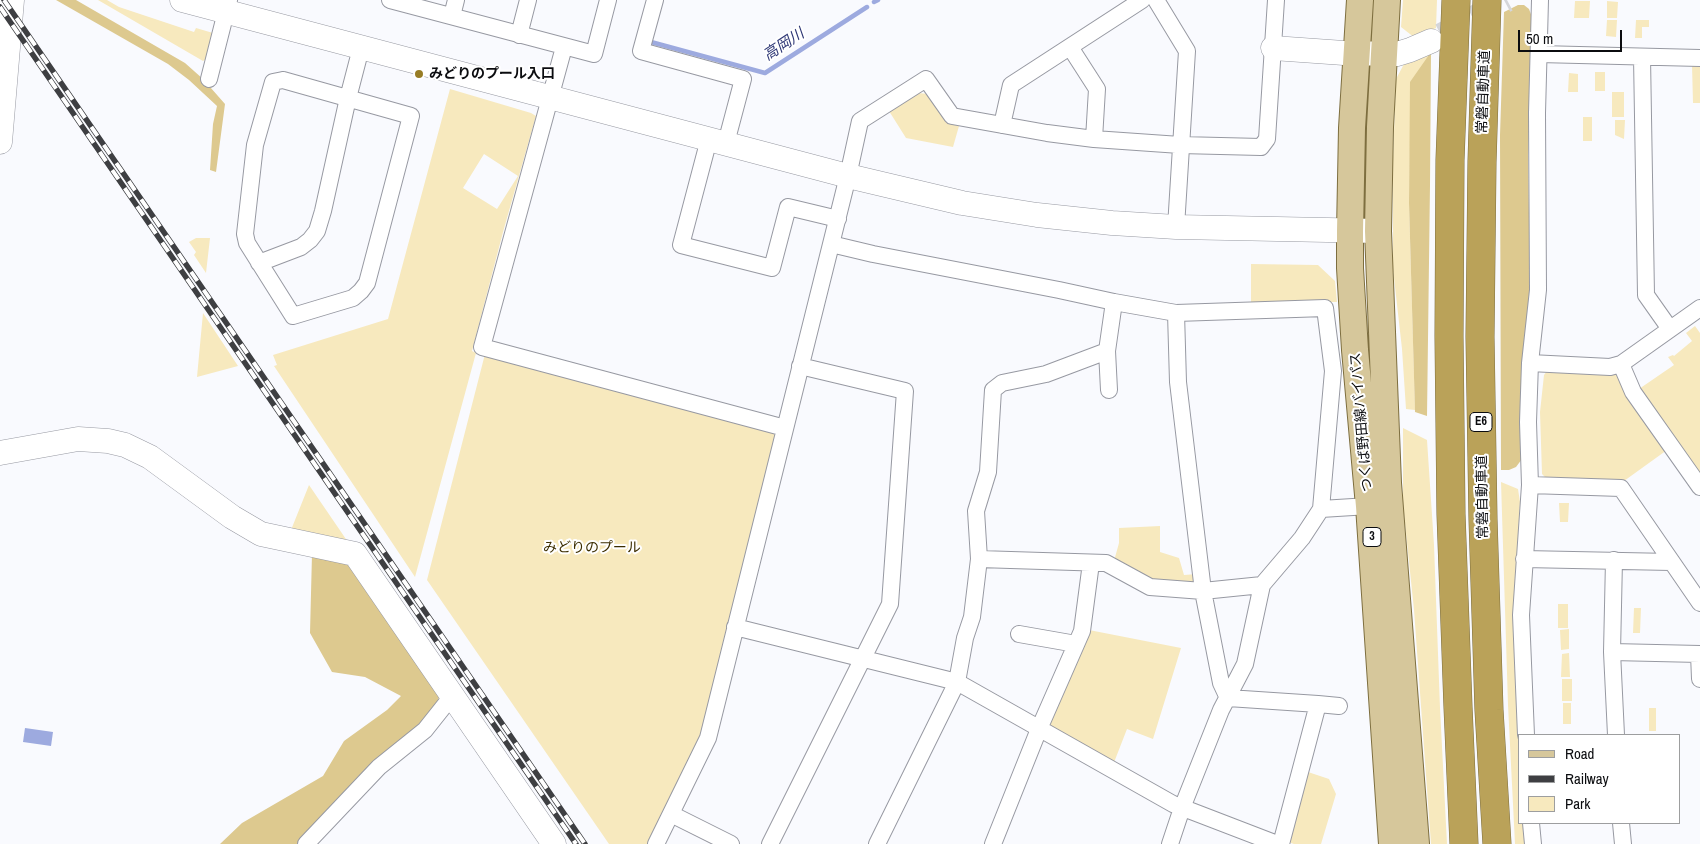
<!DOCTYPE html>
<html>
<head>
<meta charset="utf-8">
<style>
  body { margin:0 }
  #map { position:relative; width:1700px; height:844px; overflow:hidden; background:#f9fafe; font-family:"Archivo Narrow",sans-serif }
  canvas { display:block }
  .legend { position:absolute; left:1518px; top:734px; width:162px; height:90px; box-sizing:border-box; background:#fff; border:1px solid #9d9e9f; margin:0; padding:6px 9px; list-style:none; font-size:15px; color:#0b0c0f }
  .legend li { display:flex; align-items:center; gap:10px; height:25px }
  .legend b { width:25px; border:1px solid #9d9e9f }
  .scale { position:absolute; left:1518px; top:30px; width:104px; height:22px; box-sizing:border-box; border:2px solid #0b0c0f; border-top:0; padding-left:6px; font-size:15px; line-height:18px; white-space:nowrap; color:#0b0c0f; -webkit-text-stroke:4px #fff; paint-order:stroke }
</style>
</head>
<body>
<div id="map">
<canvas width="1700" height="844"></canvas>
<ul class="legend">
<li><b style="height:6px;background:#d6c79b"></b>Road</li>
<li><b style="height:6px;background:#3e3f42"></b>Railway</li>
<li><b style="height:14px;background:#f7e9be"></b>Park</li>
</ul>
<div class="scale">50 m</div>
</div>
<script>
const g = document.querySelector('canvas').getContext('2d');
g.lineJoin = 'round';
function paint(path, color) { g.fillStyle = color; g.fill(path, 'evenodd'); }
const poly = rows => new Path2D(rows.map(r => 'M' + r).join(''));
function stroke(path, color, width, dash) { g.strokeStyle = color; g.lineWidth = width; g.lineCap = dash ? 'butt' : 'round'; g.setLineDash(dash || []); g.stroke(path); }
function label(font, color, halo, rows, align = 'center') {
  g.font = font + ' "Archivo Narrow","Noto Sans JP",sans-serif'; g.lineWidth = 4; g.setLineDash([]); g.textBaseline = 'middle'; g.strokeStyle = halo; g.fillStyle = color; for (const [text, x, y, turn = 0] of rows) {
    g.save(); g.translate(x, y); g.rotate((+turn || 0) * Math.PI / 180); g.textAlign = isNaN(turn) ? turn : align; if (halo) g.strokeText(text, 0, 0); g.fillText(text, 0, 0); g.restore();
  }
}
paint(poly([
  [98,0,107,0,119,7,194,32,196,28,213,33,208,58,203,61],
  [1403,0,1437,0,1436,28,1415,38,1401,27],
  [1575,1,1590,1,1589,18,1574,18],
  [1607,1,1618,2,1617,18,1607,18],
  [1607,20,1617,20,1616,37,1606,36],
  [1636,20,1649,20,1649,27,1642,27,1642,38,1635,38],
  [1431,52,1410,143,1409,203,1415,410,1406,409,1402,349,1393,269,1393,158,1396,79,1404,64],
  [1692,65,1700,65,1700,103,1693,103],
  [1595,72,1605,72,1605,91,1595,91],
  [1569,73,1578,74,1578,92,1568,92],
  [450,89,531,113,536,116,503,232,472,351,476,353,415,577,274,366,277,365,273,355,388,319],
  [484,154,518,176,497,209,463,188],
  [1612,92,1624,92,1624,117,1612,117],
  [917,93,930,94,951,124,959,126,953,147,906,138,889,111],
  [1583,117,1592,117,1592,141,1583,141],
  [1615,120,1625,120,1624,139,1615,135],
  [196,238,210,238,206,273,194,255,196,252,189,242],
  [1251,264,1318,265,1335,281,1337,302,1251,302],
  [203,313,238,366,197,377],
  [1695,326,1700,333,1700,477,1639,389,1674,365,1668,357,1673,355,1674,356,1692,341,1686,333],
  [485,354,773,431,776,436,700,740,648,844,609,844,427,580],
  [1547,371,1613,373,1619,375,1667,450,1624,481,1547,479,1542,474,1540,412,1544,375],
  [1403,428,1427,440,1434,545,1440,708,1447,844,1431,844,1414,610,1403,504],
  [1501,482,1518,489,1520,502,1514,610,1519,735,1519,823,1525,823,1527,844,1515,844,1508,705],
  [309,485,350,545,291,530],
  [1559,503,1569,503,1568,522,1560,522],
  [1160,526,1160,552,1179,558,1184,575,1197,574,1195,584,1156,582,1114,561,1119,543,1119,528],
  [1558,604,1568,604,1568,628,1558,628],
  [1634,608,1641,608,1640,633,1633,633],
  [1569,629,1569,649,1561,650,1560,630],
  [1089,630,1181,648,1153,739,1127,729,1113,765,1047,725],
  [1569,653,1570,677,1561,677,1562,654],
  [1562,679,1572,679,1572,701,1562,701],
  [1563,703,1571,703,1571,724,1563,724],
  [1649,708,1656,708,1656,731,1649,731],
  [1305,771,1329,779,1336,794,1321,844,1294,844,1291,843,1288,838]
]), '#f7e9be');
paint(poly([
  [56,0,76,0,185,63,203,79,225,104,216,172,210,170,213,124,217,106,189,80,168,64],
  [1518,5,1524,5,1529,9,1532,17,1528,155,1530,273,1527,334,1521,372,1522,459,1516,467,1509,470,1501,470,1500,135,1504,12],
  [1431,52,1430,185,1427,416,1415,412,1409,203,1410,82],
  [312,554,348,565,439,697,433,712,409,737,376,762,297,844,220,844,242,823,323,776,344,741,387,710,401,696,365,677,332,672,310,633]
]), '#ddc98f');
paint(poly([
  [25,728,53,732,51,746,23,742]
]), '#9daadf');
stroke(poly([
  [874,2,878,0],
  [651,42,765,73,867,7]
]), '#9daadf', 4.5);
stroke(poly([
  [1441,35,1507,0]
]), '#d5d6da', 24, [24, 12]);
const street = poly([
  [390,0,594,54,608,0],
  [655,0,641,51,743,79,726,143],
  [1156,0,1187,51,1176,227],
  [452,16,456,0],
  [519,35,528,0],
  [564,47,482,347,785,428],
  [1070,47,1097,89,1094,139],
  [1539,54,1700,58],
  [1642,57,1646,295,1670,329],
  [209,79,229,0],
  [283,80,411,116,367,283,361,291,353,298,293,316,247,243,245,234,255,145,273,82,283,80],
  [1002,125,1011,85,1142,0],
  [709,139,681,245,772,268,788,207,838,219],
  [831,244,873,254,1059,290,1114,302,1176,313,1325,308,1333,371,1321,509,1302,538,1262,585,1245,664,1221,710,1182,808,1170,844],
  [259,263,301,247,310,240,317,231,323,211,348,98,361,48],
  [1176,313,1178,382,1203,591,1221,683,1228,698,1318,704,1281,844],
  [1107,351,1109,390],
  [1530,363,1610,367,1621,364,1700,308],
  [1621,364,1633,392,1700,487],
  [1530,485,1621,488,1700,603],
  [1321,509,1369,506],
  [979,559,976,511,988,472,993,390,1002,383,1046,374,1107,351,1114,302],
  [1524,559,1671,562],
  [1614,560,1612,652,1616,735],
  [735,627,957,682,1173,804,1277,844],
  [1019,634,1076,644],
  [1612,652,1700,654],
  [1699,654,1700,679],
  [1318,704,1339,706],
  [1526,735,1521,615,1530,485,1528,422,1530,363,1538,290,1537,113,1540,0],
  [671,814,731,844],
  [1531,823,1533,844],
  [1621,823,1623,844],
  [306,844,379,767,425,730,452,696],
  [656,844,708,738,848,176,860,121,926,79,952,116,1047,133,1094,139,1180,145,1261,147,1267,139,1276,0],
  [770,844,890,604,905,391,800,366],
  [877,844,957,682,965,638,972,617,979,559,1106,563,1150,587,1203,591,1262,585],
  [993,844,1039,729,1082,631,1091,563]
]);
const secondary = poly([
  [182,0,848,176,962,203,1037,215,1112,223,1176,227,1378,231],
  [1273,48,1344,53,1397,54,1410,50,1431,41],
  [0,142,12,0],
  [0,453,78,439,108,441,125,445,150,457,232,517,261,534,355,554,554,844]
]);
const primary = poly([
  [1360,0,1352,128,1350,231,1350,268,1355,350,1369,506,1392,844],
  [1387,0,1380,127,1378,231,1388,483,1416,844]
]);
const highway = poly([
  [1456,0,1450,160,1449,336,1451,514,1458,707,1464,844],
  [1487,0,1482,162,1480,337,1483,519,1489,710,1497,844]
]);
stroke(street, '#9799a2', 18);
stroke(secondary, '#9799a2', 25);
stroke(primary, '#7d6e3f', 28);
stroke(highway, '#7d6e3f', 29);
stroke(street, '#fff', 16);
stroke(secondary, '#fff', 24);
stroke(primary, '#d6c79b', 26);
stroke(highway, '#baa259', 28);
const rail = poly([
  [4,0,585,844],
  [0,7,576,844]
]);
stroke(rail, '#3e3f42', 5.5);
stroke(rail, '#fff', 4, [11]);
for (const [x, y, r, color] of [
  [419,74,5,"#987d25"]
]) { const dot = new Path2D(); dot.arc(x, y, r, 0, 2 * Math.PI); g.fillStyle = color; g.fill(dot); stroke(dot, '#fff', 2); }
for (const [x, y, w] of [
  [1481,422,22],
  [1372,537,18]
]) { const box = new Path2D(); box.roundRect(x - w / 2, y - 9.5, w, 19, 4); g.fillStyle = '#fff'; g.fill(box); stroke(box, '#0b0c0f', 1); }
label('bold 12px', '#0b0c0f', null, [
  ["E6",1481,422],
  ["3",1372,537]
]);
label('bold 14px', '#0b0c0f', '#fff', [
  ["みどりのプール入口",429,74]
], 'left');
label('14px', '#0b0c0f', '#fff', [
  ["常磐自動車道",1484,92,-88],
  ["つくば野田線バイパス",1362,422,-95],
  ["常磐自動車道",1483,497,-91]
]);
label('14px', '#3c2e00', '#fff', [
  ["みどりのプール",592,548]
]);
label('italic 15px', '#2d3675', '#fff', [
  ["高岡川",784,45,-33]
]);
</script>
</body>
</html>
